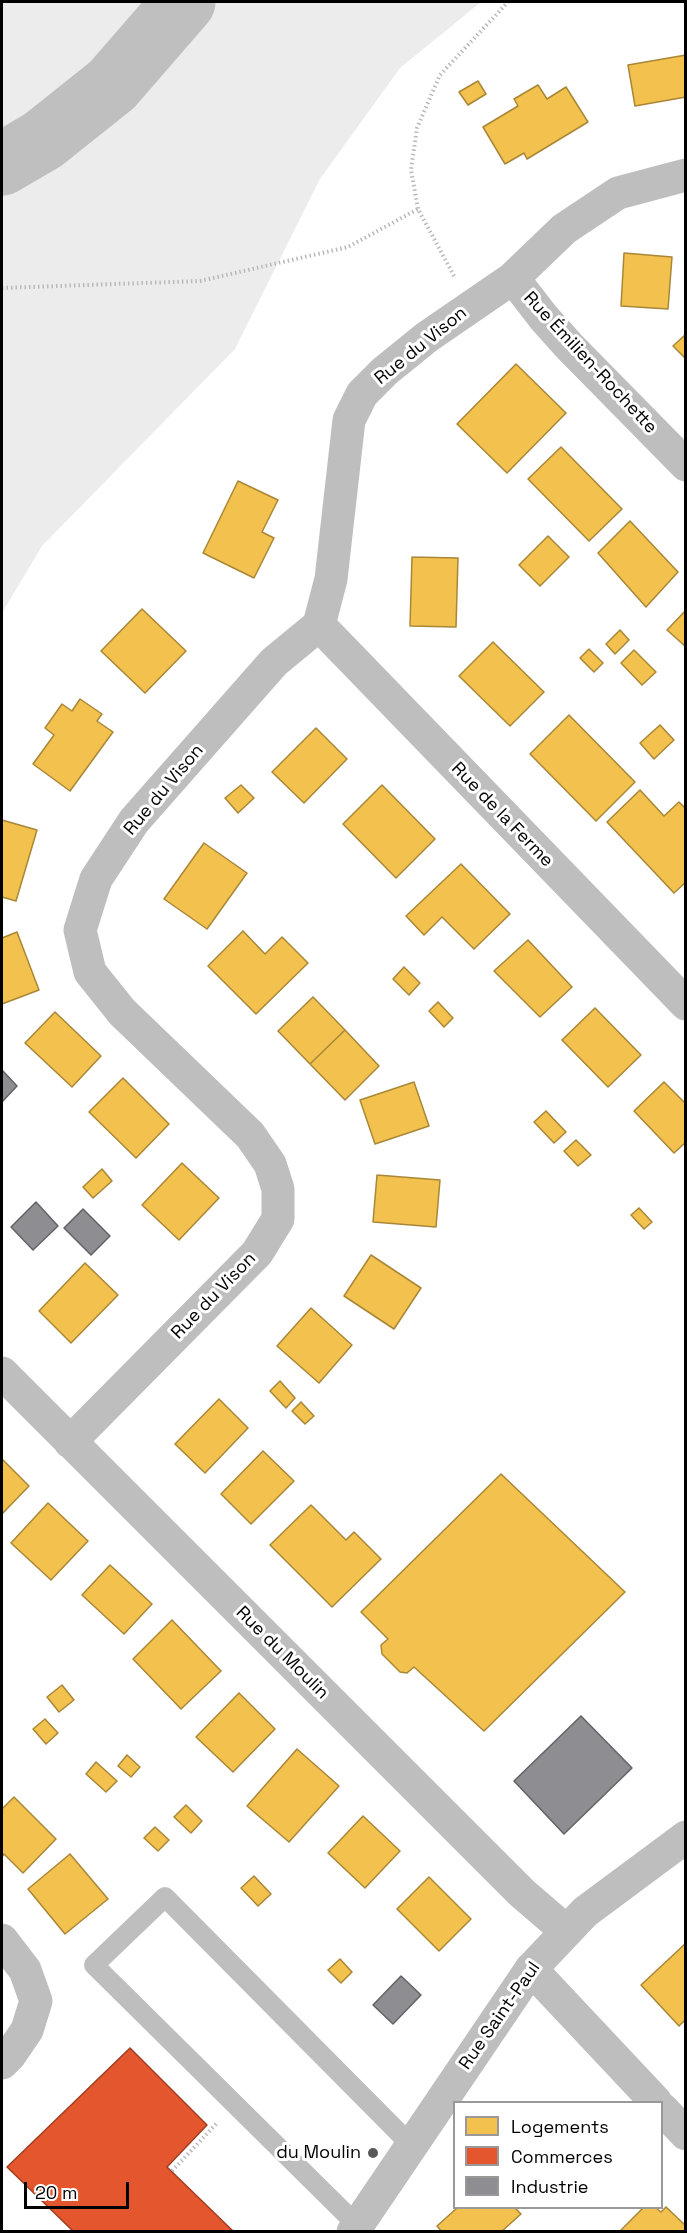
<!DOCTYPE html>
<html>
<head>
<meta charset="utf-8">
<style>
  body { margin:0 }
  #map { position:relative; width:687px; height:2233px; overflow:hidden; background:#fff; font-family:"Space Grotesk",sans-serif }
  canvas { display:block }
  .frame { position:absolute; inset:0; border:3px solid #000; pointer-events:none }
  .legend { position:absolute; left:453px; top:2101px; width:210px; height:108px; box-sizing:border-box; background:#fff; border:2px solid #999; margin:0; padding:8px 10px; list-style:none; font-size:18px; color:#000 }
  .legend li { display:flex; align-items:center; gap:12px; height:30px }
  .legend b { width:30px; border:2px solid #999 }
  .scale { position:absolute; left:24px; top:2182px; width:105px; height:27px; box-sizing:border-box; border:3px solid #000; border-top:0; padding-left:8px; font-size:18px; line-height:21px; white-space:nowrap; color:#000; -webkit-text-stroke:4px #fff; paint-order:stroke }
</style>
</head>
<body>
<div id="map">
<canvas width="687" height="2233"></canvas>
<div class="frame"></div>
<ul class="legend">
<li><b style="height:16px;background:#f2c14e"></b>Logements</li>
<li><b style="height:16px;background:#e4572e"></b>Commerces</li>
<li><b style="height:16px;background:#8d8d92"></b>Industrie</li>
</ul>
<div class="scale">20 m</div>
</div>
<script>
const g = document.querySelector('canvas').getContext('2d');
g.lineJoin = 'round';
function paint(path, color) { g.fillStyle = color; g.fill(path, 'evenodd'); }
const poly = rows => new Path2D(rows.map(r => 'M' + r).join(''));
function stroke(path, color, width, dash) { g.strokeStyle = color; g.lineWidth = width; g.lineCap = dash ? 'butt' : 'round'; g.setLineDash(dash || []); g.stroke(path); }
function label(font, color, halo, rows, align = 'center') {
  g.font = font + ' "Space Grotesk",sans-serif'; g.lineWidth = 6; g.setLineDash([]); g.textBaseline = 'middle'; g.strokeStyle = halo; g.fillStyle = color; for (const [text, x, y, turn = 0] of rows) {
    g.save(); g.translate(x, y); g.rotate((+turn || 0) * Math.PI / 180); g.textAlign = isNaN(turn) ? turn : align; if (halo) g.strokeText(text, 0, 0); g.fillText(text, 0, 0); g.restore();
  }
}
paint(poly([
  [2,2,481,2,400,68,320,179,235,349,42,546,2,613]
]), '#ececec');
const homes = poly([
  [686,55,686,97,635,106,628,65,686,55],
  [478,81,486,94,468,105,459,92,478,81],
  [538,85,547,99,566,87,588,122,527,159,524,153,505,164,483,127,518,106,514,99,538,85],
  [624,253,672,257,668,309,621,306,624,253],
  [686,334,686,359,673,346,686,334],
  [516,364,566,413,507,473,457,424,516,364],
  [561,447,622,509,589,541,528,479,561,447],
  [238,481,278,500,262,532,274,538,254,578,203,553,238,481],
  [630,521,678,572,646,607,598,553,630,521],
  [548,536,569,557,540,586,519,565,548,536],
  [412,557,458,558,456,627,410,626,412,557],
  [142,609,186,651,145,693,101,651,142,609],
  [686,610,686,647,667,630,686,610],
  [620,630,629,640,615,654,606,644,620,630],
  [493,642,544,692,510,726,459,676,493,642],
  [589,649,603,663,594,672,580,658,589,649],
  [634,650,656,672,642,685,621,663,634,650],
  [80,699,102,714,97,721,113,732,70,791,33,764,54,735,45,728,62,704,72,711,80,699],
  [569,715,635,782,596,821,530,754,569,715],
  [660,725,674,740,654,759,640,743,660,725],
  [316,728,347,759,304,803,272,772,316,728],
  [241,785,254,798,238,813,225,798,241,785],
  [382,785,435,839,396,878,343,824,382,785],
  [640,790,664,816,679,802,686,809,686,882,674,893,607,822,640,790],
  [2,820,37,830,16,901,2,897,2,820],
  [204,843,247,873,207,929,164,899,204,843],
  [461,864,510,914,474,949,442,917,424,935,406,916,461,864],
  [243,931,265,954,282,937,308,963,256,1014,208,966,243,931],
  [17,932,39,990,2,1004,2,938,17,932],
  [528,940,572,987,540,1017,494,971,528,940],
  [404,967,420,983,409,995,393,979,404,967],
  [313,997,345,1030,310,1064,278,1031,313,997],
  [438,1002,453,1018,444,1027,429,1011,438,1002],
  [595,1008,641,1055,608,1087,562,1040,595,1008],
  [55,1012,101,1056,72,1087,25,1043,55,1012],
  [345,1030,379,1066,345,1100,310,1064,345,1030],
  [123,1078,169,1124,136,1158,89,1112,123,1078],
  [414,1082,429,1126,375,1144,360,1100,414,1082],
  [664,1082,686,1104,686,1142,674,1153,634,1111,664,1082],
  [546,1111,566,1132,554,1143,534,1122,546,1111],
  [576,1140,591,1155,578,1166,564,1151,576,1140],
  [182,1163,219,1198,179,1240,142,1205,182,1163],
  [102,1169,112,1181,93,1198,83,1187,102,1169],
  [377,1175,440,1180,436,1227,373,1222,377,1175],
  [639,1208,652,1222,644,1229,631,1215,639,1208],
  [371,1255,421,1288,394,1329,344,1296,371,1255],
  [85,1263,118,1295,71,1343,39,1311,85,1263],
  [311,1308,352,1345,319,1383,277,1346,311,1308],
  [280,1381,295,1398,286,1408,270,1391,280,1381],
  [219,1399,248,1428,205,1473,175,1444,219,1399],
  [301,1402,314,1416,305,1424,292,1411,301,1402],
  [263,1451,294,1481,251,1524,221,1494,263,1451],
  [2,1459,29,1486,2,1514,2,1459],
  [501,1474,625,1592,484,1731,414,1667,407,1673,400,1672,382,1654,381,1645,388,1639,361,1612,501,1474],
  [48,1503,88,1541,51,1580,11,1543,48,1503],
  [311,1505,346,1540,354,1532,381,1559,332,1607,270,1545,311,1505],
  [110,1565,152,1604,124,1634,82,1595,110,1565],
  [172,1620,221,1671,181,1709,133,1659,172,1620],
  [62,1685,74,1700,59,1712,47,1697,62,1685],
  [239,1693,275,1729,233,1772,196,1737,239,1693],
  [45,1719,58,1733,46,1744,33,1729,45,1719],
  [297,1749,339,1786,289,1842,247,1806,297,1749],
  [127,1755,140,1767,131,1777,118,1766,127,1755],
  [96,1762,117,1781,106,1792,86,1774,96,1762],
  [14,1797,56,1839,23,1873,4,1854,2,1857,2,1809,14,1797],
  [186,1805,202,1821,191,1833,174,1817,186,1805],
  [363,1816,400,1851,365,1888,328,1853,363,1816],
  [155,1827,169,1840,158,1851,144,1838,155,1827],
  [70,1854,108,1899,65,1934,28,1889,70,1854],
  [254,1876,271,1894,258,1906,241,1888,254,1876],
  [429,1877,471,1919,439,1951,397,1909,429,1877],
  [686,1943,686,2019,679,2026,641,1985,686,1943],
  [340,1959,352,1972,341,1983,328,1970,340,1959],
  [666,2207,686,2226,686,2232,622,2232,621,2230,643,2208,656,2208,661,2212,666,2207],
  [457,2208,515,2208,521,2214,501,2232,442,2232,437,2226,457,2208]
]);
paint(homes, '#f2c14e');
stroke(homes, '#a98737', 1.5);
const shops = poly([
  [130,2048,207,2125,167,2167,234,2232,74,2232,7,2167,130,2048]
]);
paint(shops, '#e4572e');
stroke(shops, '#a03d20', 1.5);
const industry = poly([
  [2,1070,17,1086,2,1102,2,1070],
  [36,1202,58,1226,33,1250,11,1227,36,1202],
  [83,1209,110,1236,91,1255,64,1228,83,1209],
  [581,1716,632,1768,564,1834,514,1781,581,1716],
  [401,1976,421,1995,393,2024,373,2005,401,1976]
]);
paint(industry, '#8d8d92');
stroke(industry, '#636366', 1.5);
stroke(poly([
  [2,164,43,140,112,85,184,2]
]), '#bfbfbf', 63);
stroke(poly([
  [454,276,418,209,411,170,417,128,440,75,508,2],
  [2,288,200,281,348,247,418,209],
  [172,2171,217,2123]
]), '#b9b9b9', 4, [1.5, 3]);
stroke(poly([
  [357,2225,94,1965,165,1897,411,2145]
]), '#bebebe', 20);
stroke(poly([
  [513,278,544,318,569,346,686,465],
  [319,625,686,1004],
  [2,1373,522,1893,565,1930],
  [70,1442,257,1253,278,1219,278,1189,270,1164,250,1135,122,1012,90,972,80,930,96,879,134,821,274,662,319,625,331,579,349,420,362,394,385,371,427,337,513,278,564,229,618,193,686,175],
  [2,1940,25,1970,36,2001,27,2030,10,2055,2,2063],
  [531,1969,656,2102],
  [662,2109,686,2134]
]), '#bebebe', 33);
stroke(poly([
  [353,2232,531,1969,585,1912,686,1837]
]), '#bebebe', 33);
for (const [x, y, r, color] of [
  [373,2153,6,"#595959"]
]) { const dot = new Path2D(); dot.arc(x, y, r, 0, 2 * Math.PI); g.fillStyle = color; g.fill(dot); stroke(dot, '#fff', 2); }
label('18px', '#000', '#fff', [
  ["Rue du Vison",421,346,-39],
  ["Rue Émilien-Rochette",590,363,47],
  ["Rue du Vison",164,790,-50],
  ["Rue de la Ferme",502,815,46],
  ["Rue du Vison",214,1296,-46],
  ["Rue du Moulin",282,1653,45],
  ["Rue Saint-Paul",500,2016,-55]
]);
label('18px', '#000', '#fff', [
  ["du Moulin",361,2153]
], 'right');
</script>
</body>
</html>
